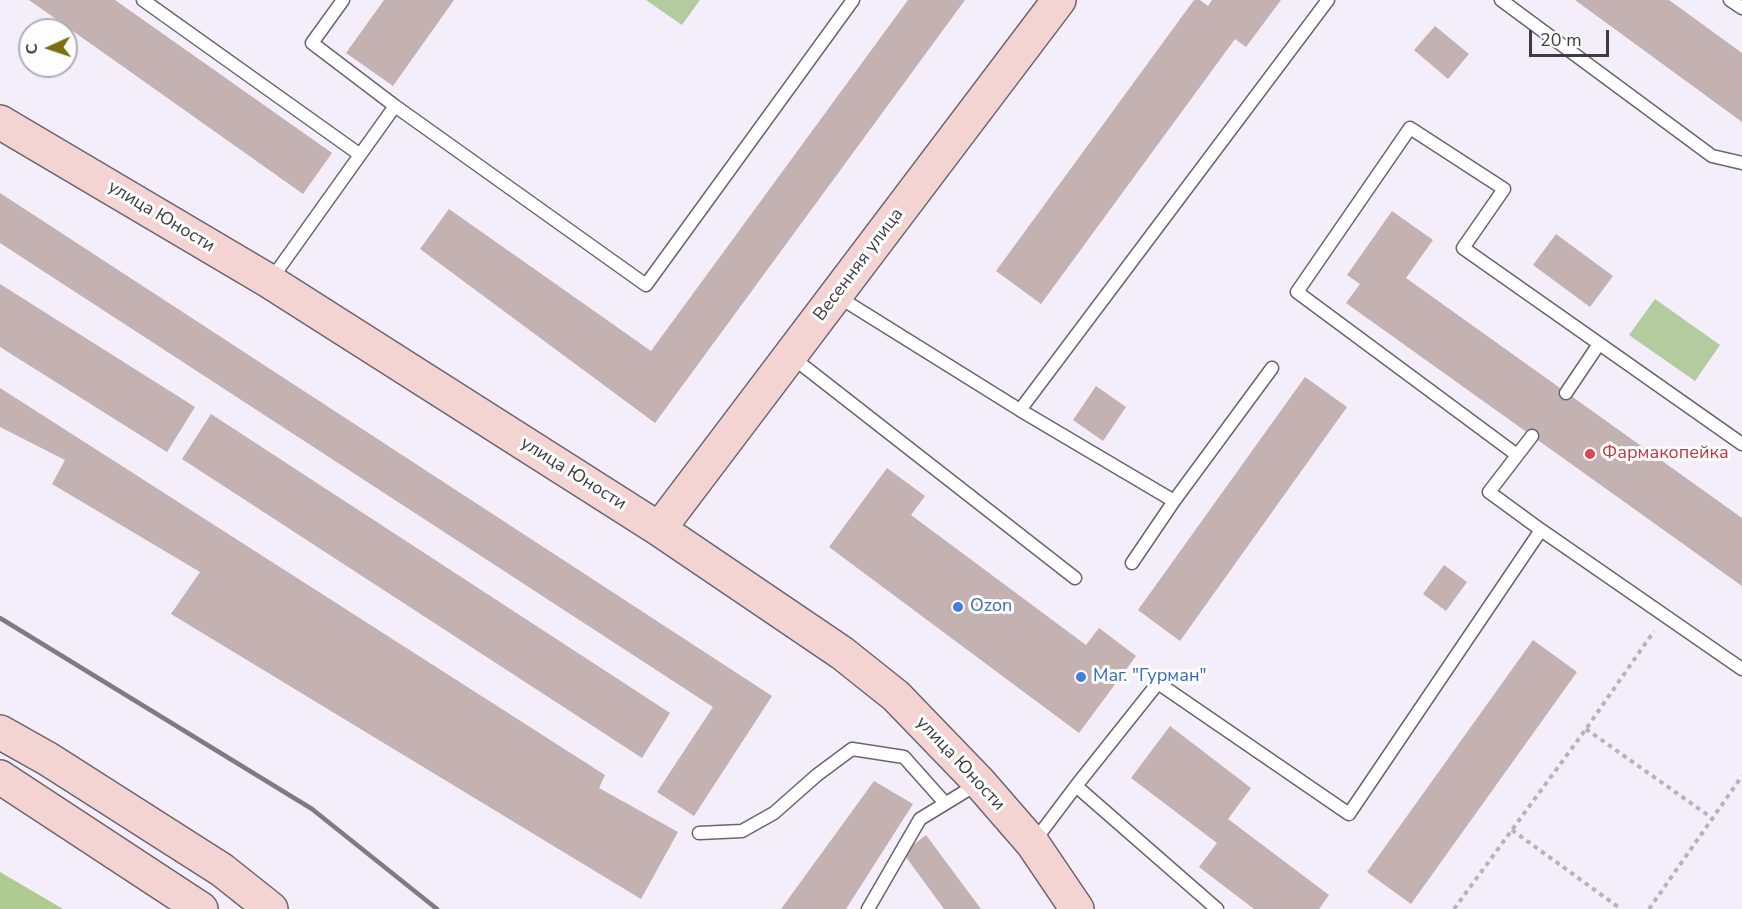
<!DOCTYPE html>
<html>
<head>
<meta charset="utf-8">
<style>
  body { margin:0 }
  #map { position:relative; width:1742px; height:909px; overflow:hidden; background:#f4edfa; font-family:"Nunito Sans",sans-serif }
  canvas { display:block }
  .north { position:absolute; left:18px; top:18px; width:60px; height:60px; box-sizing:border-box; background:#fdfdfd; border:2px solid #b1b0b2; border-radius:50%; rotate:267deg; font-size:16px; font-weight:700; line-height:24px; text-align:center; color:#3e3c41 }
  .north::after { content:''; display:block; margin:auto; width:21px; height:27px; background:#7b7011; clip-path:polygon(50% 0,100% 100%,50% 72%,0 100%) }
  .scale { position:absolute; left:1529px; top:30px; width:80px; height:27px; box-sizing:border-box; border:3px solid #3e3c41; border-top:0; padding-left:8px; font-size:18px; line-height:21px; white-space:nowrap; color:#3e3c41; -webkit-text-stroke:4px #fdfdfd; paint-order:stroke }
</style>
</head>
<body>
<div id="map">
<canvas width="1742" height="909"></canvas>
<div class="north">С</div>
<div class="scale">20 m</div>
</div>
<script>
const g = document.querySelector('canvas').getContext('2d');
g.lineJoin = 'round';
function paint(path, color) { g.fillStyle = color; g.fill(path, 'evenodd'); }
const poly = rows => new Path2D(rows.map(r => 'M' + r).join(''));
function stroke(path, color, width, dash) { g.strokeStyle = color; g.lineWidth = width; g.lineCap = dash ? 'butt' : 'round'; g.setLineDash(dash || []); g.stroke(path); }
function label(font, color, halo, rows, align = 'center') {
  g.font = font + ' "Nunito Sans",sans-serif'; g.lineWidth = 6; g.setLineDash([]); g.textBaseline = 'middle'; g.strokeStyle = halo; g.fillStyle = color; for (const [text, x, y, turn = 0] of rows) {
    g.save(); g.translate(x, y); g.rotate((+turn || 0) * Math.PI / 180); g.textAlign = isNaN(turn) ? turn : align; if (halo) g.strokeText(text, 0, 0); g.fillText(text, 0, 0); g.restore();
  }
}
paint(poly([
  [646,0,700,0,682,25],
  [1655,299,1720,345,1695,381,1629,335]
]), '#b4ca9f');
paint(poly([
  [0,872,63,909,0,909]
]), '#aecb91');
paint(poly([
  [29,0,115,0,332,153,303,194],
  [384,0,454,0,393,86,346,53],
  [908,0,965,0,655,423,420,249,449,209,651,351],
  [1194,0,1200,0,1208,6,1212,0,1281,0,1246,47,1235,39,1041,304,996,271],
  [1575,0,1669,0,1742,53,1742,122],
  [1435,26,1469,54,1448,79,1414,50],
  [0,193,772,696,694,816,657,792,713,707,0,243],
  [1392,211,1433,240,1406,278,1742,518,1742,586,1346,303,1360,284,1347,275],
  [1556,234,1613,276,1590,307,1533,265],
  [0,284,195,407,167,452,0,347],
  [1305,377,1347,407,1180,641,1138,610],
  [1096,386,1126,407,1103,441,1073,420],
  [0,388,605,775,599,788,678,832,641,899,171,614,200,572,52,484,65,460,0,427],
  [211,414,670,713,642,758,182,459],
  [887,468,925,496,911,515,1086,645,1099,628,1136,656,1079,733,829,547],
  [1444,565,1467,582,1446,611,1423,594],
  [1533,640,1577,672,1411,904,1367,872],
  [1170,726,1251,788,1228,819,1329,895,1319,909,1254,909,1199,867,1217,843,1131,778],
  [874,781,913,804,846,909,781,909],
  [926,835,981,909,944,909,903,853]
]), '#c3b2b1');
const lane = poly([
  [143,0,359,154],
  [343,0,312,43,395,106,646,285,853,0],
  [1501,0,1712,156,1742,163],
  [1730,0,1742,8],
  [270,281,395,106],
  [837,296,1020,410,1174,501],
  [792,357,1075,578],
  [1566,393,1599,344],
  [1020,410,1328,0],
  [1532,436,1489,492,1541,530],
  [1517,455,1297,292,1410,128,1504,189,1463,248,1742,444],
  [1132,563,1174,501,1272,368],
  [1076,786,1217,909],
  [699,833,742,831,774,813,817,775,852,749,904,757,945,803],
  [1033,843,1076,786,1158,683,1349,814,1541,530,1742,669],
  [868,909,920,819,979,783]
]);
const secondary = poly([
  [0,122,269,281,659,529,842,653,896,696,980,783,1033,844,1077,909],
  [659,529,1059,0],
  [0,732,48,759,222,870,271,909],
  [0,777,201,909]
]);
stroke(lane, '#6a646f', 15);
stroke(secondary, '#6a646f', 36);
stroke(poly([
  [1586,729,1712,818],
  [1512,830,1621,909],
  [1454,909,1586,729,1654,631],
  [1649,909,1742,776]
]), '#b7b2bc', 4, [4.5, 4.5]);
stroke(lane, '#fff', 12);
stroke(secondary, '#f4d4d2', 33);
stroke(poly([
  [0,618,312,809,437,909]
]), '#7f7b83', 4.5);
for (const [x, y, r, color] of [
  [1590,454,6,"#e0444e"],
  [958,607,6,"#3f7fe0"],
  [1081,677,6,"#3f7fe0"]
]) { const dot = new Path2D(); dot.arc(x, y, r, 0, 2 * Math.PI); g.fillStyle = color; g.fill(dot); stroke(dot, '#fdfdfd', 2); }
label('18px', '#3e3c41', '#fdfdfd', [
  ["улица Юности",161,217,31],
  ["Весенняя улица",859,265,-53],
  ["улица Юности",573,474,32],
  ["улица Юности",960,764,47]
]);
label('18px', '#be3a42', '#fdfdfd', [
  ["Фармакопейка",1602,454]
], 'left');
label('18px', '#366cbe', '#fdfdfd', [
  ["Ozon",970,607],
  ["Маг. \"Гурман\"",1093,677]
], 'left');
</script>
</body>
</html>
